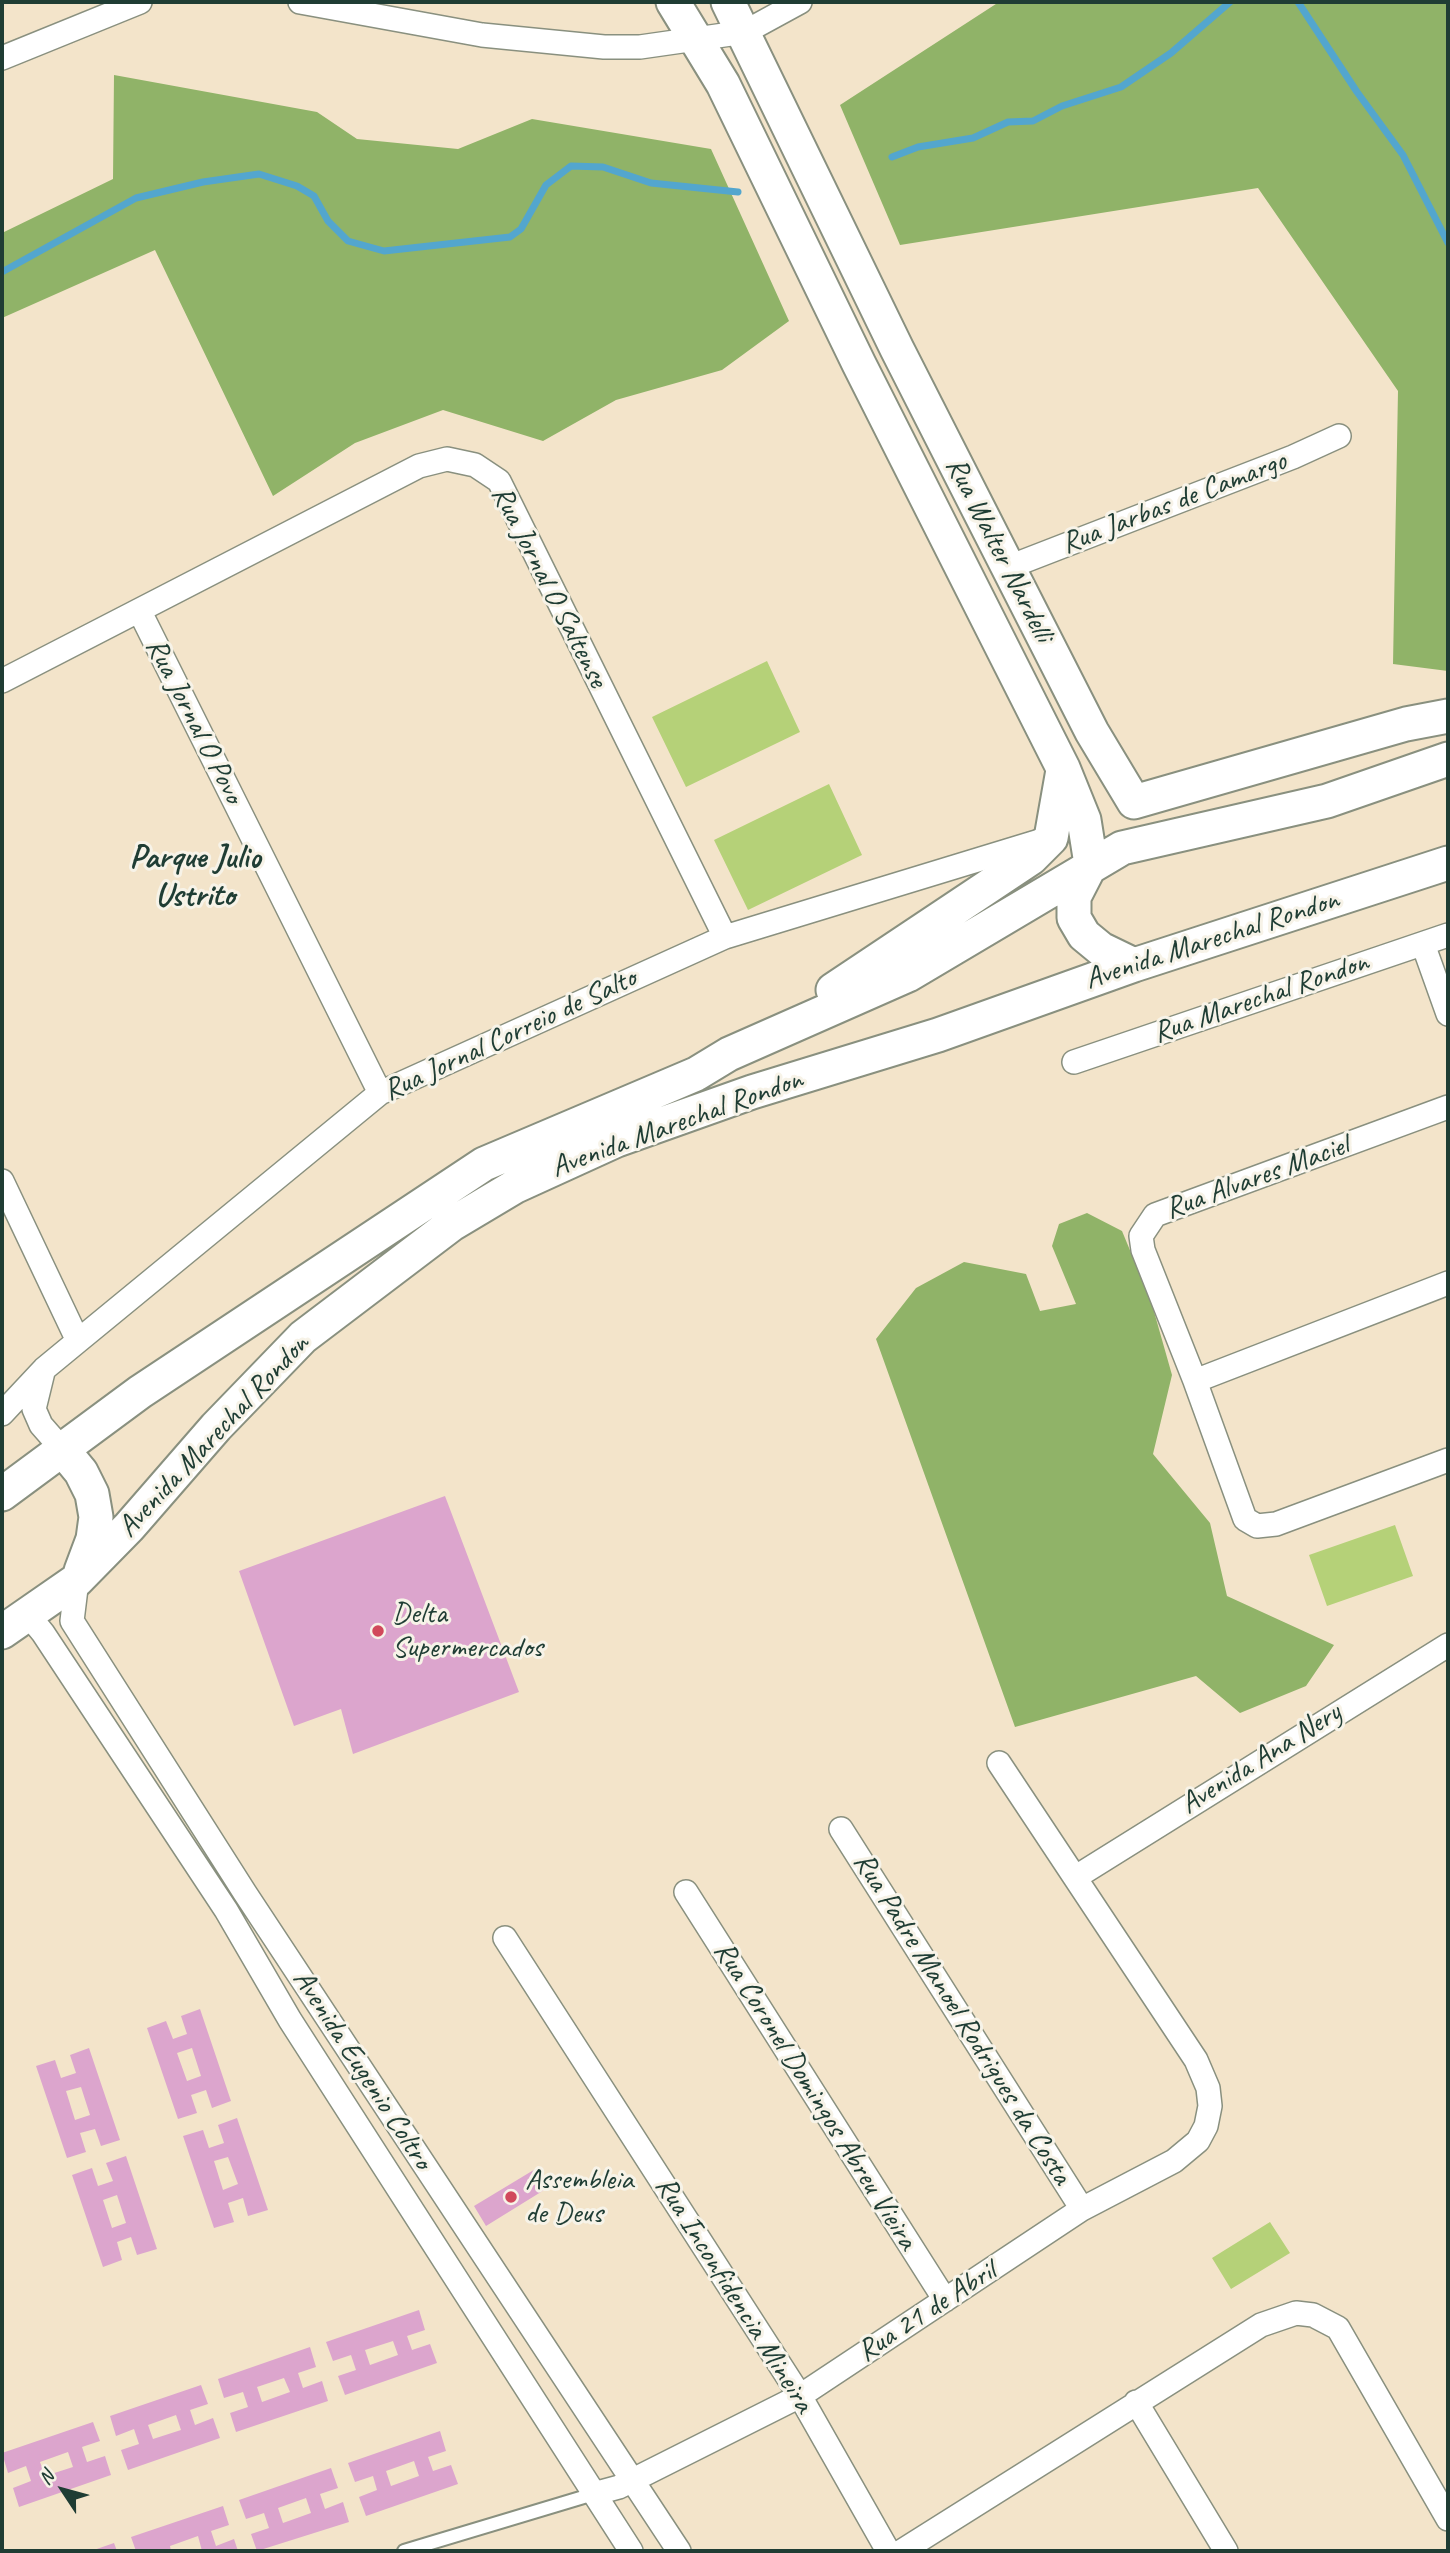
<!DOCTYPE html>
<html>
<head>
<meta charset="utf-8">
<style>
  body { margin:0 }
  #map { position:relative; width:1450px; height:2553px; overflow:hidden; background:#f3e4ca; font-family:Caveat,sans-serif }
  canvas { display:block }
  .frame { position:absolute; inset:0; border:4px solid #1f3d34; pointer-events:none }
  .north { position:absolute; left:28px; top:2455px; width:70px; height:70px; -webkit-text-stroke:5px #f7f3e8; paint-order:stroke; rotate:306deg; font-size:19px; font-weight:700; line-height:28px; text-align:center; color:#1f3d34 }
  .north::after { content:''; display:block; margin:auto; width:24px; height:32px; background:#1f3d34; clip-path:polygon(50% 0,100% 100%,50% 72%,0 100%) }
</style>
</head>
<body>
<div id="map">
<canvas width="1450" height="2553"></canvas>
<div class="frame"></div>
<div class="north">N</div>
</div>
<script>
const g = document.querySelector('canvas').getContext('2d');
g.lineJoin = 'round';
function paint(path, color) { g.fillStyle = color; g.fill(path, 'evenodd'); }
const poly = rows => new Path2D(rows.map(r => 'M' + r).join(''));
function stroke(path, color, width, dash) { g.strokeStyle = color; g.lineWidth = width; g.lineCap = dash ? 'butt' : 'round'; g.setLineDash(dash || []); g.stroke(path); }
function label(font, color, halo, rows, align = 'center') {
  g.font = font + ' Caveat,sans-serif'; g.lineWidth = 6; g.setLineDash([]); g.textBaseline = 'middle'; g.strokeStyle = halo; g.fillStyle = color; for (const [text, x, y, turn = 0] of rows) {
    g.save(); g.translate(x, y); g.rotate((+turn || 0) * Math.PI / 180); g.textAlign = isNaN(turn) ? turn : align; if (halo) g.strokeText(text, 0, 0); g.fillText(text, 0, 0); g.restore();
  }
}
paint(poly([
  [767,661,800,732,686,787,652,717],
  [829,784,862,855,748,910,714,840],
  [1395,1525,1413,1576,1327,1606,1309,1555],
  [1270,2222,1290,2253,1231,2289,1212,2258]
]), '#b5d178');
paint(poly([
  [999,2,1448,2,1448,671,1393,664,1398,391,1258,188,900,245,840,105],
  [114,75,317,112,357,139,458,149,532,119,711,149,789,321,722,370,616,400,543,441,443,410,355,443,273,496,155,250,2,318,2,233,113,179],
  [1087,1213,1122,1231,1151,1301,1172,1375,1153,1454,1210,1523,1227,1596,1334,1645,1306,1686,1240,1713,1196,1676,1015,1727,876,1339,916,1288,964,1262,1026,1274,1040,1311,1076,1304,1052,1246,1059,1224]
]), '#90b368');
stroke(poly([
  [1298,2,1357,92,1403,155,1448,243],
  [892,157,918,147,973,138,1008,122,1033,121,1062,106,1121,87,1171,53,1230,2],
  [2,272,136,198,203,182,259,174,297,186,314,196,328,221,348,241,384,251,510,237,521,229,546,185,571,166,603,167,651,183,738,192]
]), '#53a6ce', 7);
paint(poly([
  [445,1496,519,1692,353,1754,341,1709,294,1726,239,1571],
  [200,2009,231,2101,212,2108,206,2090,191,2095,197,2113,178,2119,147,2028,166,2021,173,2039,187,2034,181,2016],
  [192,2048,201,2076,187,2081,177,2053],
  [89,2048,120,2140,101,2146,95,2129,80,2133,86,2152,67,2158,36,2066,55,2060,61,2078,76,2073,70,2055],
  [81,2087,90,2115,75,2120,66,2091],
  [237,2118,268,2210,248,2216,243,2198,228,2203,234,2222,214,2228,183,2136,203,2130,209,2148,224,2143,218,2125],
  [228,2157,238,2184,223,2190,214,2161],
  [126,2156,157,2249,137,2255,131,2237,117,2242,122,2260,103,2267,72,2175,92,2168,98,2186,113,2181,106,2163],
  [117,2195,126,2223,112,2228,103,2200],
  [537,2168,549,2187,486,2226,474,2206],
  [419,2310,425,2330,407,2336,412,2350,430,2344,437,2363,345,2395,338,2376,356,2370,351,2355,333,2361,326,2342],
  [393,2341,398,2355,370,2365,365,2350],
  [310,2347,316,2367,298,2373,303,2388,322,2381,328,2401,236,2432,230,2413,248,2407,243,2392,224,2398,218,2379],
  [284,2378,290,2392,262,2402,257,2387],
  [201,2385,208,2404,190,2410,195,2425,213,2418,220,2438,128,2470,121,2450,139,2444,134,2429,116,2436,110,2416],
  [176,2415,181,2430,153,2439,148,2425],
  [93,2422,100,2441,82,2447,87,2462,105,2456,111,2475,19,2507,13,2488,31,2481,26,2466,8,2473,2,2453],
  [68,2452,73,2467,45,2476,40,2462],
  [440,2431,446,2451,428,2457,433,2471,451,2465,458,2484,366,2516,359,2497,377,2490,373,2476,355,2482,348,2463],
  [414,2461,419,2476,391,2486,386,2471],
  [331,2468,338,2488,320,2494,325,2509,343,2502,349,2522,257,2551,251,2534,269,2528,264,2513,246,2519,239,2500],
  [306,2498,311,2513,283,2523,278,2508],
  [223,2506,229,2525,211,2531,216,2546,234,2539,238,2551,202,2551,198,2536,170,2546,171,2551,136,2551,131,2537],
  [114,2543,117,2551,91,2551]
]), '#dca5cd');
const lane = poly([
  [404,2551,597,2493]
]);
const street = poly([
  [300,2,482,35,604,47,640,47,745,32,800,2],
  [2,58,140,2],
  [1009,567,1293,457,1339,436],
  [140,612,380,1093],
  [2,681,419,466,447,459,475,465,499,481,725,937],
  [1423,944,1448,1014],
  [1074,1062,1448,935],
  [1448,1107,1155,1215,1141,1236,1143,1250,1195,1381,1245,1519,1257,1526,1276,1524,1448,1460],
  [2,1181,78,1341],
  [43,1372,34,1409,41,1425,62,1449],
  [1195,1381,1448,1283],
  [2,1414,44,1369,78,1341,380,1093,725,937,1043,840],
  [77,1580,72,1621,245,1893,679,2551],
  [29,1616,43,1633,226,1910,290,2020,631,2551],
  [841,1829,1082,2209],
  [1076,1877,1448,1645],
  [686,1892,945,2300],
  [505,1938,800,2396,888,2551],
  [1136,2402,1226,2551],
  [597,2493,619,2487,800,2396,1082,2209,1174,2161,1198,2141,1206,2126,1210,2106,1208,2088,1196,2060,999,1763],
  [902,2551,1261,2325,1296,2313,1313,2315,1338,2328,1448,2519]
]);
const secondary = poly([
  [673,2,723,84,859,364,1063,768,1084,820,1091,864,1074,897,1074,918,1084,935,1101,949,1134,965],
  [728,2,897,349,1092,732,1134,802,1406,724,1448,716],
  [833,990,1031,858,1051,838,1063,770],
  [62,1449,81,1472,92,1494,96,1517,93,1539,81,1571],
  [2,1494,140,1392,484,1164,696,1074,729,1054,908,975,1122,848,1327,801,1448,759],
  [2,1632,77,1580,129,1527,216,1427,303,1337,452,1224,514,1187,617,1140,752,1092,938,1035,1134,965,1448,863]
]);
stroke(lane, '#89907f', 16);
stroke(street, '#89907f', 26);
stroke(secondary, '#89907f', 37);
stroke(lane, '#fff', 12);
stroke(street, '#fff', 23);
stroke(secondary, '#fff', 33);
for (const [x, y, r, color] of [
  [378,1631,7,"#d1495b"],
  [511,2197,7,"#d1495b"]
]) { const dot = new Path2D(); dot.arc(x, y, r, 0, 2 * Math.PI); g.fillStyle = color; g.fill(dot); stroke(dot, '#f7f3e8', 2.5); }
label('30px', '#1f3d34', '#f7f3e8', [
  ["Rua Jarbas de Camargo",1174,503,-21],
  ["Rua Walter Nardelli",999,550,63],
  ["Rua Jornal O Saltense",549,587,63],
  ["Rua Jornal O Povo",194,721,63],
  ["Avenida Marechal Rondon",1212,940,-18],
  ["Rua Marechal Rondon",1261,998,-19],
  ["Rua Jornal Correio de Salto",510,1035,-25],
  ["Avenida Marechal Rondon",677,1124,-20],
  ["Rua Alvares Maciel",1257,1178,-20],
  ["Avenida Marechal Rondon",214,1436,-47],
  ["Avenida Ana Nery",1261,1759,-32],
  ["Rua Padre Manoel Rodrigues da Costa",962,2019,58],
  ["Avenida Eugenio Coltro",362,2070,57],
  ["Rua Coronel Domingos Abreu Vieira",815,2096,58],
  ["Rua Inconfidencia Mineira",734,2295,58],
  ["Rua 21 de Abril",927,2312,-33]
]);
label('30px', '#1f3d34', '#f7f3e8', [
  ["Delta",392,1614],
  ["Supermercados",392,1648],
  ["Assembleia",525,2180],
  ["de Deus",525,2214]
], 'left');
label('bold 33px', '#1f3d34', '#f7f3e8', [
  ["Parque Julio",195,858],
  ["Ustrito",195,896]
]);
</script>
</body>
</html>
